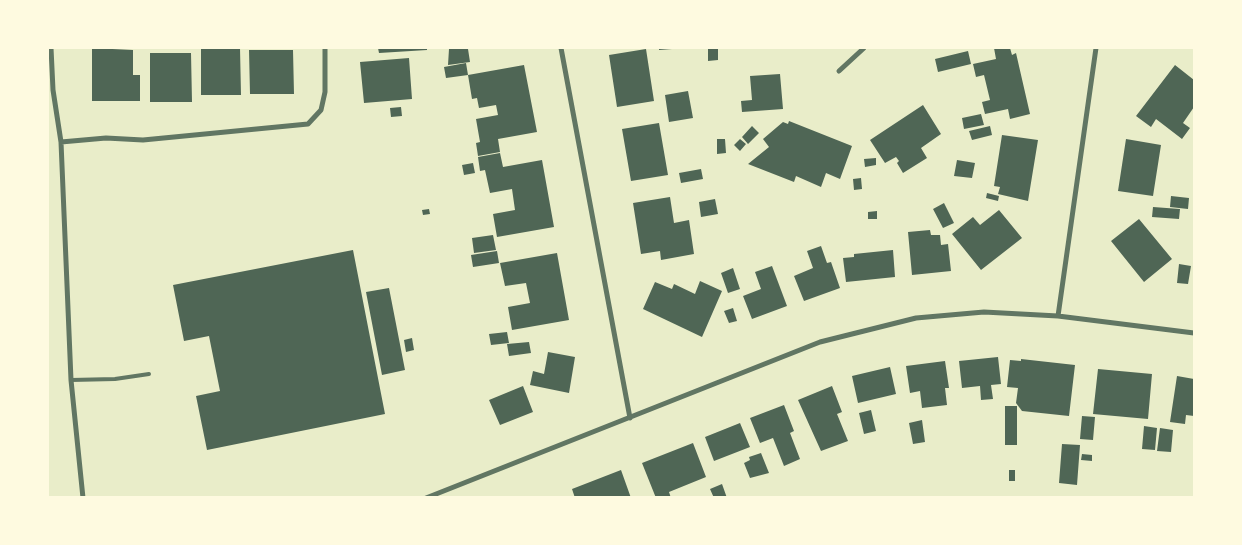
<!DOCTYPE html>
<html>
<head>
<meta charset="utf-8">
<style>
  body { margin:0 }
  #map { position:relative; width:1242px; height:545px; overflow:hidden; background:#e9edc9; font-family:"Titillium Web",sans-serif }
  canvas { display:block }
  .frame { position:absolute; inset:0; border:49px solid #fefae0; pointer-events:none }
</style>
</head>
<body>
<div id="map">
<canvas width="1242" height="545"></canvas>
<div class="frame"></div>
</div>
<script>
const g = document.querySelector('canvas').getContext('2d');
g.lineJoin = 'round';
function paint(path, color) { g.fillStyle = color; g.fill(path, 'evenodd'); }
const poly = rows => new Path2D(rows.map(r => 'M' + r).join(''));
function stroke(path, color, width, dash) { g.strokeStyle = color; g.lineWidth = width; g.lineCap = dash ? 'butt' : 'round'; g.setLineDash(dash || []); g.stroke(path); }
paint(poly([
  [92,48,133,50,133,75,140,75,140,101,92,101],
  [201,48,240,48,241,95,201,95],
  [378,48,427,48,427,50,379,53],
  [659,48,672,48,672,49,659,50],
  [994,48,1010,48,1012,55,1016,53,1030,114,1010,119,1008,109,985,114,982,102,990,100,984,75,976,77,973,64,996,59],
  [449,49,468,49,470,62,448,65],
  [646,49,654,101,617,107,609,55],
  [708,49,718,49,718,60,708,61],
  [249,50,293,50,294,94,250,94],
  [968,51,971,64,938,72,935,59],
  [150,53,191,53,192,102,150,102],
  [409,58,412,99,364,103,360,62],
  [466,63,468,75,446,78,444,67],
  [524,65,537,132,498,139,500,152,478,156,476,143,480,142,476,119,498,115,496,105,479,108,477,98,472,99,468,75],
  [1175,65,1194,80,1194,107,1183,123,1190,128,1182,139,1156,119,1151,127,1136,116],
  [780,74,783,109,742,112,741,101,752,100,750,76],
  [688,91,693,118,669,122,665,95],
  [923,105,941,134,921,148,927,158,903,173,897,163,899,161,896,157,885,163,870,140],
  [401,107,402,116,391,117,390,108],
  [981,114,984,125,964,129,962,118],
  [789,121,852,146,840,179,826,173,821,187,796,176,794,182,748,164,769,147,763,139,783,122,788,124],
  [659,123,668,175,631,181,622,129],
  [752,126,759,133,748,144,742,137],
  [990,126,992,135,972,140,969,131],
  [1002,135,1038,140,1028,201,998,194,1000,187,994,186],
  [717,139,725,139,726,153,717,154],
  [740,139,746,144,740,151,734,145],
  [1126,139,1161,145,1153,196,1118,191],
  [500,153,503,167,542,160,554,227,497,237,493,214,515,210,512,189,490,193,485,170,480,171,478,157],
  [876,158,876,165,865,167,864,159],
  [957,160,975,163,972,178,954,176],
  [473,163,475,173,464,175,462,165],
  [701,169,703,179,681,183,679,173],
  [861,178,862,189,854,190,853,179],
  [987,193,999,196,998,201,986,198],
  [1171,196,1189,198,1188,209,1170,207],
  [670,197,674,223,689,220,694,254,661,260,660,251,641,254,633,203],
  [715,199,718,214,701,217,699,202],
  [944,203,954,223,943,228,933,209],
  [1153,207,1180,209,1179,219,1152,217],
  [429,209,430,214,423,215,422,210],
  [999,210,1022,238,981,270,952,234,973,217,980,225],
  [877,211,877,219,868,219,868,212],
  [1139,219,1172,259,1144,282,1111,241],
  [930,230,931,235,940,235,941,245,948,244,951,271,912,275,908,232],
  [493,235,496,250,474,253,472,238],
  [821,246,827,263,831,262,840,288,804,301,794,276,813,268,807,251],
  [353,250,385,414,207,450,196,396,220,391,209,336,184,341,173,285],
  [893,250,895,277,846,282,843,258,854,257,854,254],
  [497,251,499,263,473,267,471,255],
  [557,253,569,320,512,330,508,307,530,303,526,283,505,286,500,263],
  [1179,264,1191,266,1188,284,1177,283],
  [772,266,787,306,752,319,743,296,761,289,755,272],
  [733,268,740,289,728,293,721,273],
  [700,281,722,291,702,337,643,309,655,282,672,289,674,284,695,294],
  [389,288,405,370,382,375,366,292],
  [733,308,737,321,729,323,724,311],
  [507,332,509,343,491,345,489,334],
  [412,338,414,350,406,352,404,340],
  [529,342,531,353,509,356,507,344],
  [548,352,575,357,569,393,530,385,533,371,544,374],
  [998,357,1001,384,991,385,993,399,981,400,980,386,962,388,959,361],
  [1021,359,1075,365,1069,416,1022,411,1016,403,1018,388,1007,387,1010,360,1021,361],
  [945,361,949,388,945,388,947,405,922,408,920,391,910,393,906,366],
  [890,367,896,394,858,403,852,376],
  [1098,369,1152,374,1148,419,1093,414],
  [1177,376,1194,379,1194,416,1186,415,1185,424,1170,422],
  [523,386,533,412,500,425,489,400],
  [832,386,842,412,837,414,848,441,821,451,798,400],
  [784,405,794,431,790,433,800,459,784,466,773,438,760,443,750,418],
  [1005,406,1017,406,1017,445,1005,445],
  [871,410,876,431,864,434,859,413],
  [1082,416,1095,417,1093,440,1080,439],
  [922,420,925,442,913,444,909,423],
  [740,423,750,447,714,461,705,437],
  [1144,426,1157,428,1155,450,1142,449],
  [1160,428,1173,430,1171,452,1157,451],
  [693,443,706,477,669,492,671,498,656,498,642,463],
  [1062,444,1080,445,1077,485,1059,483],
  [761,453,769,473,750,478,744,463,750,460,749,457],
  [1082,454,1092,455,1092,461,1081,460],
  [621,470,631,498,575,498,572,489],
  [1009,470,1015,470,1015,481,1009,481],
  [722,484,727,498,714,498,710,489]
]), '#4f6655');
stroke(poly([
  [71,380,115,379,149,374]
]), '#617663', 4);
stroke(poly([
  [51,48,53,90,61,142,71,380,83,498],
  [561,48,630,418],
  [839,71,864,48],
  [61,142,106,138,143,140,308,124,321,110,325,92,325,48],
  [1058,316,1096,48],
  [426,498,820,342,916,318,984,312,1058,316,1194,333]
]), '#617663', 5);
</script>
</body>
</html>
